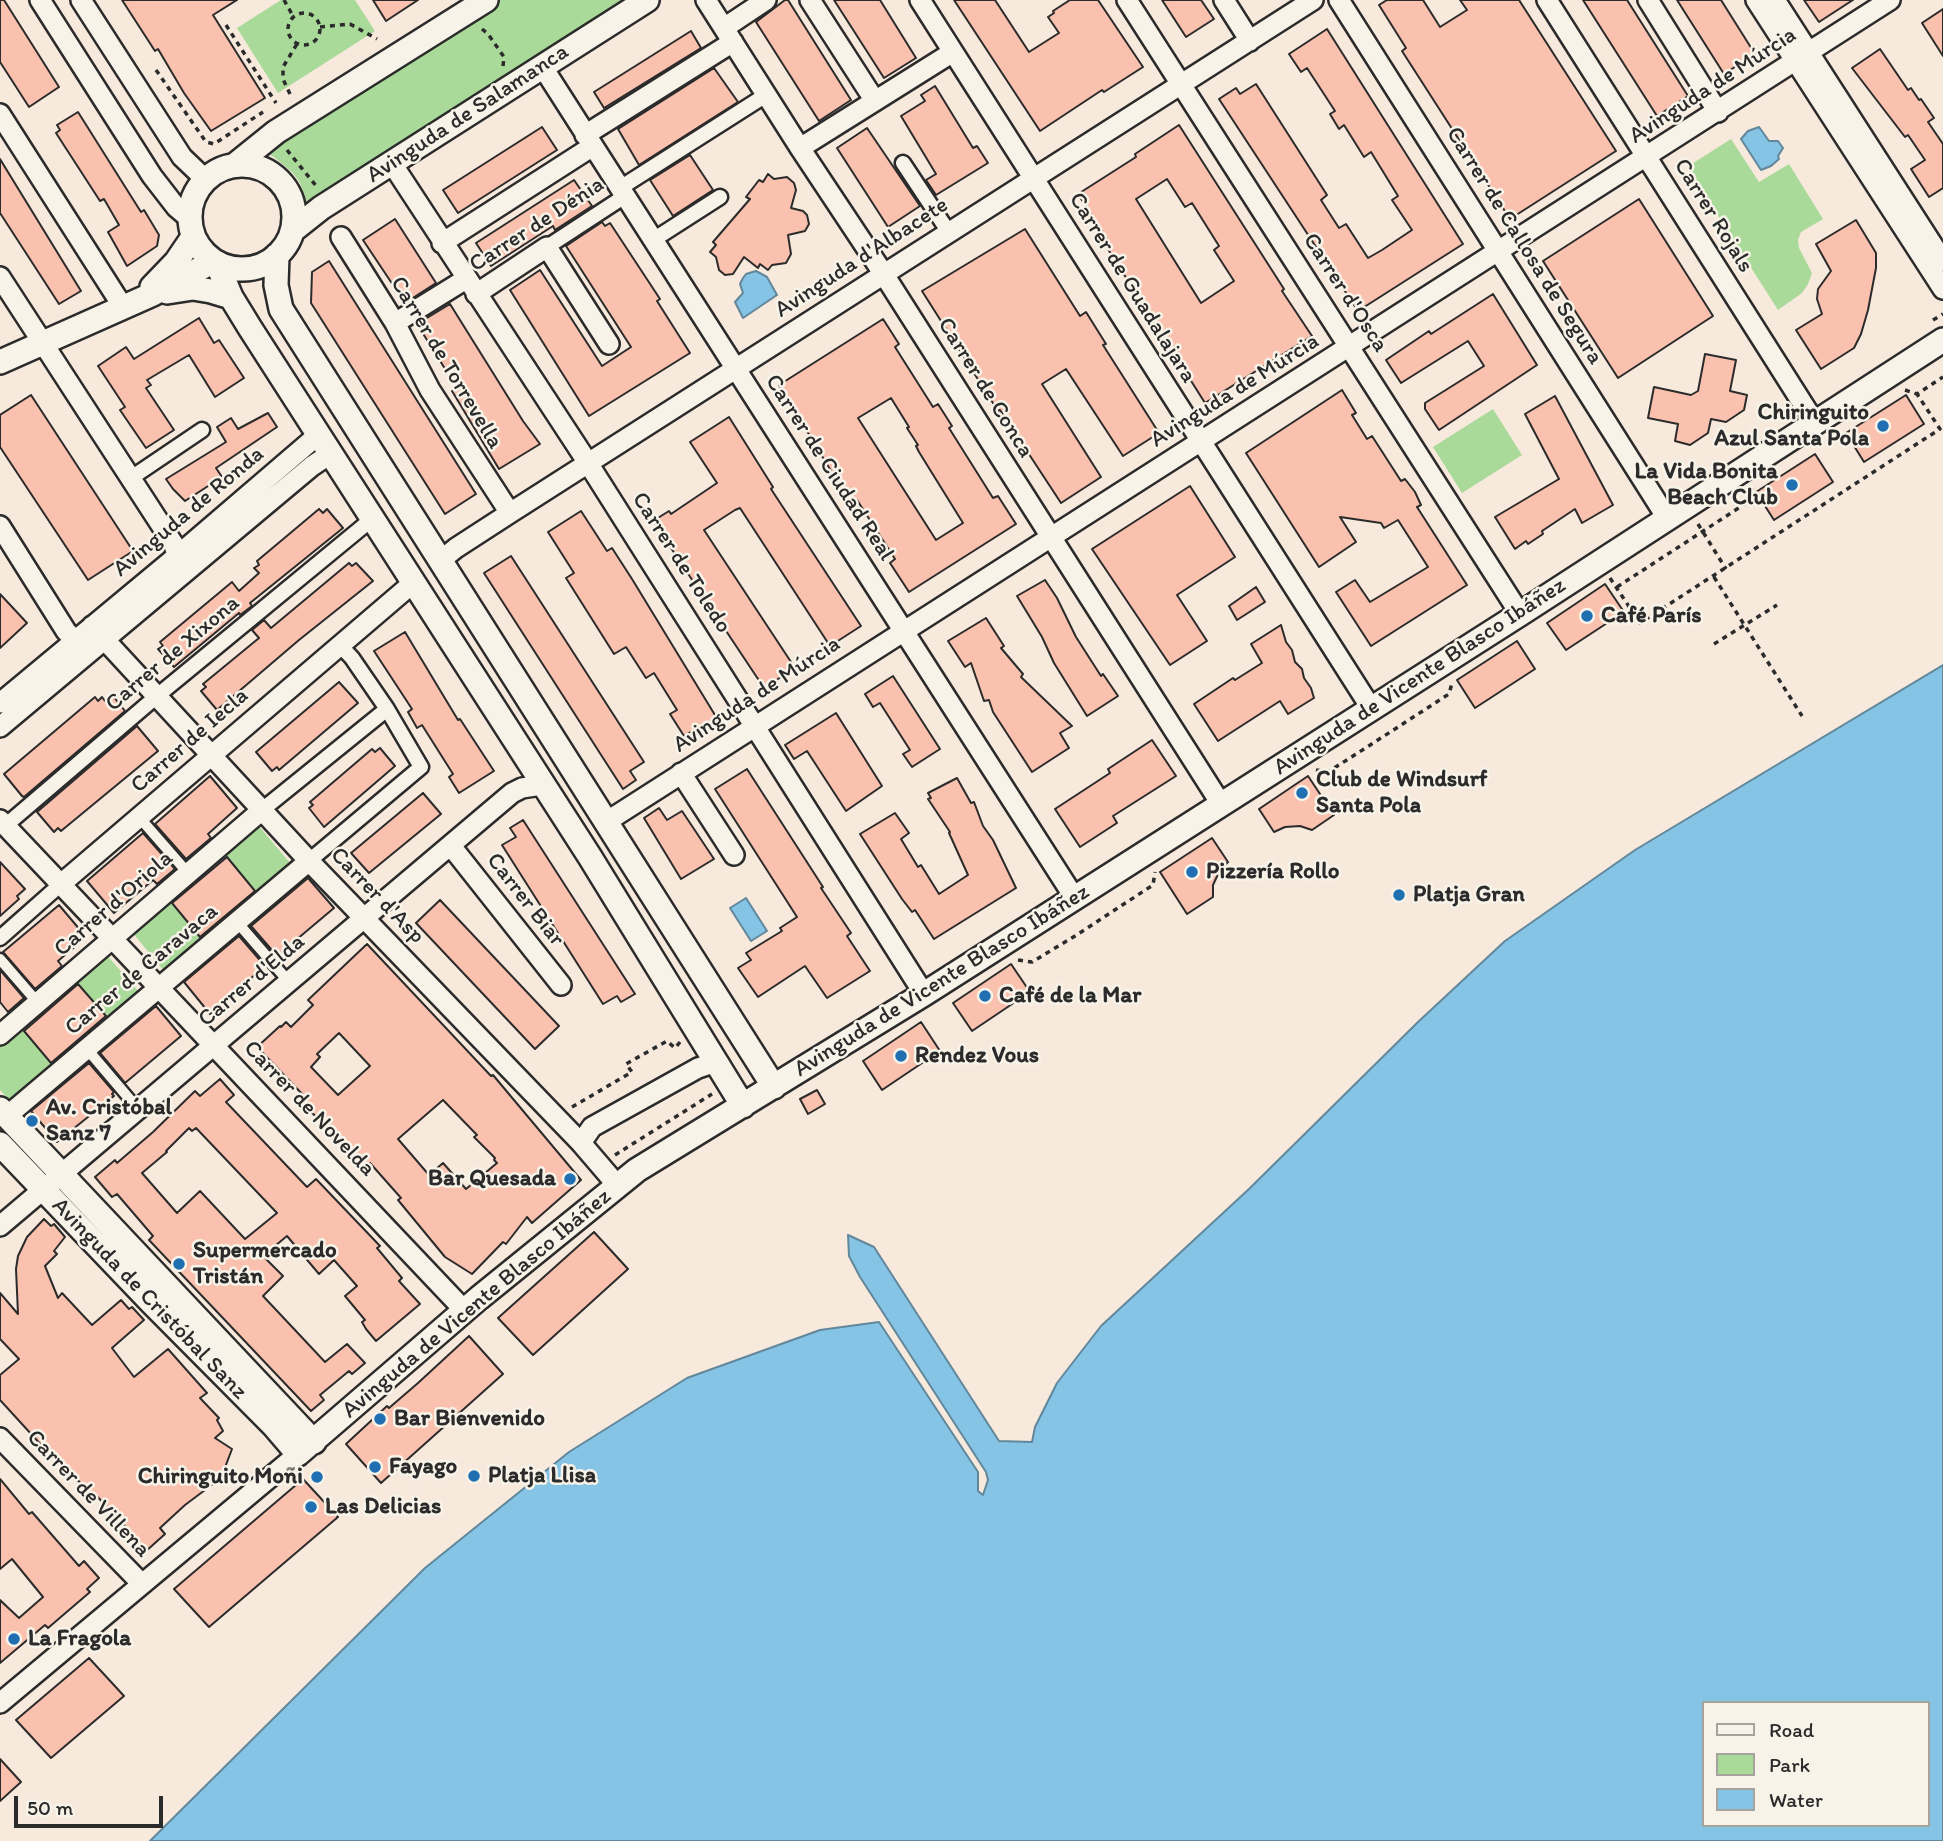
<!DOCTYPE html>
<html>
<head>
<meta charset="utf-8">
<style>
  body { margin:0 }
  #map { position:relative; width:1943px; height:1841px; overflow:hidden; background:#f7e9dc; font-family:Itim,sans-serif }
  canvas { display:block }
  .legend { position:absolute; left:1702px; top:1701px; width:228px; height:126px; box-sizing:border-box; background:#f7f3e8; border:2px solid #a5a39c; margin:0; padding:9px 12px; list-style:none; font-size:21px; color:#2b2b2b }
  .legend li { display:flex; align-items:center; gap:14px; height:35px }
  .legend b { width:35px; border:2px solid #a5a39c }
  .scale { position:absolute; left:14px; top:1796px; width:149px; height:32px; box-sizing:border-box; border:4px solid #2b2b2b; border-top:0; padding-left:9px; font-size:21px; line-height:24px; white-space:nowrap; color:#2b2b2b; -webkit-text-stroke:5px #f7f3e8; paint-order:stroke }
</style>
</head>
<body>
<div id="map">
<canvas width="1943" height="1841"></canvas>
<ul class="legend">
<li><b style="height:9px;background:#f7f3e8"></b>Road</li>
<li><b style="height:19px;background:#aada9a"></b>Park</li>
<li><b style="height:19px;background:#86c4e6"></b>Water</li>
</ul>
<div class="scale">50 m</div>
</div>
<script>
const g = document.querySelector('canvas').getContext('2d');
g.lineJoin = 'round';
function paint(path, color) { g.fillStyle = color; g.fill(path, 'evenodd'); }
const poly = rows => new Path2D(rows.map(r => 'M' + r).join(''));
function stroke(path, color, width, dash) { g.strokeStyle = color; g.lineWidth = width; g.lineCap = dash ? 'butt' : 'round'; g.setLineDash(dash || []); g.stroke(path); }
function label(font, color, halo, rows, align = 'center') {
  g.font = font + ' Itim,sans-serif'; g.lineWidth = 5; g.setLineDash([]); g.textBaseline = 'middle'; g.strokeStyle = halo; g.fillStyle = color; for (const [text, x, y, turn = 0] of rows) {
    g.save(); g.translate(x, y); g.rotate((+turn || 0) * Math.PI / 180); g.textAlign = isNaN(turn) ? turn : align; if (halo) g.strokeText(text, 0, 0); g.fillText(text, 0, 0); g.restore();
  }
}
paint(poly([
  [281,0,355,0,375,31,278,93,237,28],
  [498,0,632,0,308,206,300,183,293,173,274,157,262,151],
  [1731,139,1759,182,1789,164,1823,219,1801,232,1798,240,1799,248,1812,273,1808,284,1802,293,1778,310,1687,167],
  [1493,409,1522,455,1462,493,1433,447],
  [258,825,291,864,257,892,224,854],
  [170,900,202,939,164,971,132,932],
  [106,954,139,992,108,1018,75,980],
  [21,1027,53,1065,10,1101,0,1090,0,1044]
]), '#aada9a');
const water = poly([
  [1759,127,1769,141,1778,141,1783,148,1778,156,1779,159,1771,166,1761,170,1741,139,1748,131,1759,127],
  [756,271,767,277,777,295,743,318,735,302,743,293,740,284,743,278,746,274,756,271],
  [1943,665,1943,1841,150,1841,425,1568,569,1452,687,1378,820,1330,879,1322,978,1472,978,1491,983,1495,988,1480,986,1472,860,1277,849,1256,848,1235,874,1247,999,1441,1032,1442,1035,1427,1057,1383,1101,1326,1249,1189,1418,1022,1505,941,1635,850,1943,665],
  [1703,1703,1927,1703,1927,1825,1703,1825,1703,1703],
  [746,898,767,931,751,941,730,908,746,898]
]);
paint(water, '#86c4e6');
stroke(water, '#62879b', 2);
const building = poly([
  [0,0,4,0,59,87,29,107,0,62,0,0],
  [122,0,237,0,213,15,265,98,211,131,184,93,158,49,155,51,122,0],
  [373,0,418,0,386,21,373,0],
  [785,0,788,0,851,100,819,121,756,22,785,0],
  [834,0,880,0,916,58,884,78,834,0],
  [954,0,995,0,1029,52,1059,33,1048,17,1054,13,1053,11,1070,0,1098,0,1143,67,1104,92,1102,90,1040,131,954,0],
  [1162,0,1201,0,1214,19,1186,37,1162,0],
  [1387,0,1423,0,1440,27,1467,10,1460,0,1519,0,1616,151,1510,219,1402,51,1406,48,1379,5,1387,0],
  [1583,0,1627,0,1688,96,1657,116,1583,0],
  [1677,0,1721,0,1755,54,1724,74,1677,0],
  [1804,0,1853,0,1819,22,1804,0],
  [1943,9,1943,56,1922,23,1943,9],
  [1327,29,1463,244,1358,311,1219,99,1236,88,1240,94,1256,84,1327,195,1321,200,1339,228,1346,224,1368,258,1382,250,1412,230,1392,200,1398,196,1371,152,1364,157,1344,125,1339,129,1330,114,1335,111,1307,68,1301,72,1289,54,1327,29],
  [691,31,701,48,604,108,594,92,691,31],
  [1880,49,1908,90,1911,88,1919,100,1921,99,1934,118,1928,122,1943,144,1943,188,1929,197,1911,169,1925,160,1908,135,1905,137,1852,68,1880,49],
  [714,68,738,102,639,165,618,129,714,68],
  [935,86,973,148,977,146,988,163,936,195,926,180,936,174,901,116,925,101,921,95,935,86],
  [78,112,141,212,144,210,159,235,157,246,127,266,108,232,119,225,104,199,100,201,56,133,60,130,57,125,78,112],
  [1179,125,1284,289,1282,291,1312,336,1205,403,1106,246,1110,244,1078,194,1136,157,1135,154,1179,125],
  [1167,179,1185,207,1192,203,1219,246,1214,250,1234,281,1201,303,1136,199,1167,179],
  [542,127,557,150,458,213,443,190,542,127],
  [867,128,920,206,888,227,837,148,867,128],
  [690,155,713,190,673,216,650,180,690,155],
  [0,159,81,291,59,304,0,213,0,159],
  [768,174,774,179,787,177,794,183,796,190,791,208,803,211,807,215,809,224,805,231,788,235,791,254,786,263,772,265,768,270,760,264,758,268,744,257,733,274,725,275,719,270,716,257,710,252,716,245,713,242,750,199,746,197,759,180,763,182,768,174],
  [574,180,592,206,555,230,553,226,491,266,476,243,574,180],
  [1639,199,1713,316,1618,378,1543,261,1639,199],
  [395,219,436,283,405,303,363,240,395,219],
  [1856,220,1876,253,1876,268,1868,310,1861,334,1854,348,1821,369,1796,330,1822,314,1817,299,1818,289,1831,271,1816,244,1856,220],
  [602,222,605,226,610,223,660,299,657,301,690,353,589,416,510,290,540,270,602,366,631,347,566,246,602,222],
  [1025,229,1080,316,1086,312,1106,344,1103,345,1159,433,1123,456,1066,369,1042,384,1101,477,1061,503,1000,410,998,411,922,291,1025,229],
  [329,261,476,494,445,514,311,303,312,272,329,261],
  [1493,294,1537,365,1439,430,1425,409,1425,403,1484,366,1468,341,1401,383,1386,360,1429,331,1431,334,1493,294],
  [450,304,523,421,540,444,499,469,452,391,457,388,417,324,450,304],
  [199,318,214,343,219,340,244,378,215,397,189,355,147,380,151,385,146,388,174,430,146,448,120,410,125,407,98,366,126,347,134,359,199,318],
  [883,319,899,344,895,347,933,407,938,404,952,426,949,428,993,498,998,496,1016,524,909,592,890,563,895,559,857,500,851,504,779,385,883,319],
  [891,398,909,427,907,428,918,445,916,446,919,452,963,523,936,540,858,418,891,398],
  [1705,354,1736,360,1730,391,1747,395,1744,410,1726,422,1711,419,1708,433,1690,445,1675,441,1678,424,1648,418,1654,387,1691,395,1698,391,1705,354],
  [1342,390,1356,413,1352,415,1367,439,1372,436,1401,481,1405,479,1415,492,1421,505,1417,507,1467,585,1371,646,1336,592,1355,580,1370,602,1428,567,1398,520,1384,528,1381,523,1340,517,1356,542,1319,567,1246,453,1342,390],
  [31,395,133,551,88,580,0,447,0,415,31,395],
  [1906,395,1924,424,1864,462,1846,433,1906,395],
  [1555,396,1613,505,1582,523,1575,509,1542,531,1543,534,1528,544,1526,541,1515,549,1495,517,1559,479,1525,414,1555,396],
  [268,413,277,427,216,468,222,477,185,501,173,489,166,479,226,442,217,427,231,418,238,429,268,413],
  [729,417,773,487,771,489,861,626,830,646,740,508,735,510,704,530,795,668,764,688,653,521,669,511,671,514,717,483,690,442,729,417],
  [1815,454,1833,482,1774,520,1756,492,1815,454],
  [1190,486,1235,557,1177,595,1207,641,1170,665,1092,549,1190,486],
  [319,509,323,513,327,509,343,528,250,603,252,606,240,615,239,613,174,667,158,649,163,646,160,642,232,582,239,591,259,573,254,568,259,565,257,561,319,509],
  [581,511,607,551,612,548,632,579,718,720,701,731,699,727,684,736,670,714,677,710,654,673,646,678,626,647,614,654,566,578,574,573,548,532,581,511],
  [511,556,644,762,630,771,636,780,623,789,484,573,511,556],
  [349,563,352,566,356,563,373,581,299,640,217,710,201,691,206,687,203,684,259,638,252,630,264,620,271,628,349,563],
  [1045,580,1057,598,1076,637,1101,676,1103,674,1118,696,1087,716,1054,663,1042,637,1017,596,1045,580],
  [1605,584,1624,612,1566,650,1547,623,1605,584],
  [1256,587,1265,602,1237,620,1229,606,1256,587],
  [0,594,27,623,0,648,0,594],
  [986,618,1004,646,1001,648,1023,674,1021,677,1072,726,1060,733,1069,748,1032,772,993,712,989,700,984,701,971,663,965,667,948,641,986,618],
  [1281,625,1286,642,1292,650,1295,662,1302,669,1304,678,1311,688,1314,698,1288,714,1280,701,1218,741,1194,704,1233,678,1235,680,1262,663,1251,644,1281,625],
  [405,632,458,720,460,719,494,771,459,793,449,777,453,774,422,725,417,728,408,712,412,709,374,651,405,632],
  [1517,641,1535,669,1475,708,1457,680,1517,641],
  [893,676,940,749,912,767,903,754,910,750,880,703,873,707,865,694,893,676],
  [339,682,358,703,279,770,277,767,272,771,256,752,339,682],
  [113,696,125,711,24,797,22,796,4,774,95,697,98,701,102,697,105,701,113,696],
  [836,713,882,786,846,811,807,751,794,759,785,745,836,713],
  [137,726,158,751,61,831,58,828,54,832,37,812,137,726],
  [1152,740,1176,776,1113,816,1117,823,1080,847,1055,809,1110,773,1108,769,1152,740],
  [380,748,395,766,324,827,309,808,313,805,310,802,372,749,375,752,380,748],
  [747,769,823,887,821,888,851,933,847,936,870,971,827,998,805,966,758,997,738,968,751,960,746,953,782,931,780,928,797,917,715,789,747,769],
  [210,776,237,808,208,834,211,838,186,859,155,824,210,776],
  [1308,776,1334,815,1312,830,1300,826,1285,827,1274,832,1259,809,1308,776],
  [957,778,971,803,974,802,983,826,993,840,1016,888,934,939,915,910,912,912,902,899,860,834,895,813,909,833,901,839,918,867,921,865,939,894,968,875,949,833,950,832,928,799,931,798,928,793,957,778],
  [423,793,441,814,369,873,351,853,423,793],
  [659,808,667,820,682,811,714,859,681,879,644,818,659,808],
  [523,820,635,994,621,1002,617,996,603,1004,502,845,516,837,510,828,523,820],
  [143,833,175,869,157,884,153,880,114,913,87,881,143,833],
  [1212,838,1228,862,1220,870,1213,885,1213,897,1187,914,1160,872,1212,838],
  [227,857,255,891,200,937,172,903,227,857],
  [0,862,25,889,17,896,19,899,0,916,0,862],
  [308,878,334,908,277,956,251,926,308,878],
  [440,900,559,1026,535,1049,416,923,440,900],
  [59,905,86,937,58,961,62,966,35,989,3,952,59,905],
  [239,936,265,966,210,1014,184,982,239,936],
  [367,944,491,1076,493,1075,581,1180,532,1223,527,1217,506,1244,503,1242,472,1274,445,1257,398,1200,401,1198,370,1163,364,1168,301,1101,305,1097,257,1047,280,1026,281,1027,286,1022,291,1027,313,1005,308,1000,367,944],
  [339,1033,370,1066,338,1095,311,1067,320,1057,317,1054,339,1033],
  [443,1100,477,1135,474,1137,495,1158,494,1160,497,1163,466,1189,443,1163,429,1175,398,1139,443,1100],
  [1011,964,1030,992,972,1031,953,1003,1011,964],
  [0,970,24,998,8,1012,0,1002,0,970],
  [78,984,106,1016,51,1063,24,1031,78,984],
  [156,1006,181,1036,125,1083,100,1053,156,1006],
  [921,1022,940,1051,882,1090,863,1061,921,1022],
  [89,1063,114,1092,112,1094,114,1096,57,1142,31,1111,89,1063],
  [220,1079,234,1095,226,1102,307,1187,316,1179,380,1246,377,1248,402,1278,399,1281,420,1304,376,1341,366,1329,362,1322,365,1320,345,1296,357,1286,334,1260,319,1274,287,1236,263,1256,283,1276,263,1296,295,1330,325,1362,347,1344,365,1363,352,1374,349,1371,320,1395,324,1400,311,1411,149,1240,153,1236,117,1194,112,1197,95,1177,115,1160,117,1163,153,1132,195,1091,200,1096,220,1079],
  [189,1128,192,1131,196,1128,277,1213,245,1239,200,1191,177,1213,142,1173,167,1152,166,1151,189,1128],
  [817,1090,825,1104,808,1114,800,1099,817,1090],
  [44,1219,51,1226,54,1224,65,1237,54,1251,57,1254,45,1266,58,1298,62,1293,92,1325,121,1300,129,1309,132,1307,144,1320,112,1348,134,1377,168,1349,207,1393,200,1398,219,1418,217,1420,223,1431,215,1438,232,1449,221,1478,185,1505,160,1528,165,1534,145,1552,123,1527,125,1526,93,1492,90,1494,67,1468,64,1470,0,1400,0,1375,19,1359,0,1339,0,1293,18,1314,16,1269,18,1256,27,1237,44,1219],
  [594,1232,628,1269,533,1355,498,1318,594,1232],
  [469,1336,503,1374,381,1483,346,1444,387,1406,389,1408,418,1383,469,1336],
  [0,1479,29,1514,32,1512,79,1566,84,1561,99,1578,87,1589,90,1592,48,1628,45,1625,0,1663,0,1600,19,1618,43,1597,12,1559,0,1569,0,1479],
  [303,1479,338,1517,209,1627,174,1589,303,1479],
  [89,1658,124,1696,51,1758,16,1720,89,1658],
  [0,1759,21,1782,0,1801,0,1759]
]);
paint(building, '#f9c1ae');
stroke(building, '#2b2b2b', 2);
const service = poly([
  [139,817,187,872],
  [237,922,289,982],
  [0,959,38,1003],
  [87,1049,138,1109]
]);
const pedestrian = poly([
  [903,163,948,231],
  [620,188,766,95],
  [653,240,720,197],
  [547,247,625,196],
  [131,478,202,430],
  [262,810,387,709],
  [5,826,157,696,372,519],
  [309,861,421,767,387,709,352,658,339,644],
  [0,938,61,884]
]);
const minor = poly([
  [40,0,152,176,176,207,189,218],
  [81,0,182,157,205,179],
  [706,0,800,148,883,273,1221,804],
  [810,0,875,101],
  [920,0,1371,708],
  [1127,0,1520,614],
  [1224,0,1250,41],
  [1339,0,1667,518],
  [1547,0,1815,423],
  [1648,0,1718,112],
  [1756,0,1943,289],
  [1775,0,1943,261],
  [724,28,766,0],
  [542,66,1074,897],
  [0,114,123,307],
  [585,135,733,42],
  [800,148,953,52],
  [391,162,588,463,924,994],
  [341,237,395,323,430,390,510,513],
  [442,243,593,146],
  [0,277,174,545,177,556],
  [476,294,547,247,609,344],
  [395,323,466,279],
  [0,526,66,631,74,640],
  [440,561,456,548,510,513,1313,0],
  [92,626,309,861,581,1143,617,1185],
  [0,703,177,556,318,435],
  [0,727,312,466,330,454],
  [681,773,734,855],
  [0,820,465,1311],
  [606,822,1890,0],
  [451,846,561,985],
  [61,884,413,583],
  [0,1035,262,810],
  [7,1116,309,861],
  [581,1143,592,1127,698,1068,710,1064,720,1065],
  [0,1226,512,793,522,788,542,785],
  [0,1438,142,1584],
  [0,1703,298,1454]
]);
const tertiary = poly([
  '190 217a52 52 0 1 1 104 0a52 52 0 1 1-104 0Z',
  [235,165,276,132,486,0],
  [292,231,321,208,647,0],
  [277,255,276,285,281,309,774,1087],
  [217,263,231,297,250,328,590,857,743,1106],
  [152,287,176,262,193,237],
  [167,292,193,288,211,291,231,297],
  [0,362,153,294,214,261],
  [0,1109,314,1442],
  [0,1144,152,1303,274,1426,298,1454,479,1298,637,1170,924,994,1520,614,1943,340]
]);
stroke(service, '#2b2b2b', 15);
stroke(pedestrian, '#2b2b2b', 19);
stroke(minor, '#2b2b2b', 24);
stroke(tertiary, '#2b2b2b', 28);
stroke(poly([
  [284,0,293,16],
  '288 29a16 16 0 1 1 32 0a16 16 0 1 1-32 0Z',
  [226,25,276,103],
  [320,27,350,24,377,39],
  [482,29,488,34,504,57,503,66],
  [156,70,206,142,214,144,263,112],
  [290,94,283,79,283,67,297,44],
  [287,150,317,187],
  [1933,320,1943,314],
  [1905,390,1917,394,1943,377],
  [1698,524,1726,569],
  [1714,577,1802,716],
  [1610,578,1640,623,1940,429,1917,394],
  [1617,587,1751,500,1752,488],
  [1714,644,1777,605],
  [1316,770,1328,772,1364,749,1449,694,1452,683],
  [1018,960,1032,962,1075,936,1153,885,1155,872],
  [572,1107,632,1072,626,1064,667,1041,675,1048,680,1042],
  [615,1155,712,1094]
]), '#2b2b2b', 3.5, [5, 5]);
stroke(service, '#f7f3e8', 10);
stroke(pedestrian, '#f7f3e8', 14);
stroke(minor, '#f7f3e8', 19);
stroke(tertiary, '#f7f3e8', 23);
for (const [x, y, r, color] of [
  [1883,426,7,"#1f6fb2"],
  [1792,485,7,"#1f6fb2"],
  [1587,616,7,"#1f6fb2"],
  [1302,793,7,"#1f6fb2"],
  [1192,872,7,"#1f6fb2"],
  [1399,895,7,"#1f6fb2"],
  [985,996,7,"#1f6fb2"],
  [901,1056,7,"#1f6fb2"],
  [32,1121,7,"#1f6fb2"],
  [570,1179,7,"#1f6fb2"],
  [179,1264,7,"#1f6fb2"],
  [380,1419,7,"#1f6fb2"],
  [375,1467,7,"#1f6fb2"],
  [474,1476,7,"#1f6fb2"],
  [317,1477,7,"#1f6fb2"],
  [311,1507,7,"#1f6fb2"],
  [14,1639,7,"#1f6fb2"]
]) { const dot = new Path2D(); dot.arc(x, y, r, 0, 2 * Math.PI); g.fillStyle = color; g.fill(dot); stroke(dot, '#f7f3e8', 2.5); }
label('23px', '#2b2b2b', '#f7f3e8', [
  ["Avinguda de Múrcia",1713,86,-33],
  ["Avinguda de Salamanca",468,114,-33],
  ["Carrer Rojals",1713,216,58],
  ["Carrer de Dénia",537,225,-33],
  ["Carrer de Callosa de Segura",1524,246,58],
  ["Avinguda d'Albacete",862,258,-33],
  ["Carrer de Guadalajara",1132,288,58],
  ["Carrer d'Osca",1345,293,57],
  ["Carrer de Torrevella",446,363,59],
  ["Carrer de Conca",985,388,58],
  ["Avinguda de Múrcia",1235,391,-32],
  ["Carrer de Ciudad Real",829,468,57],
  ["Avinguda de Ronda",189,512,-40],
  ["Carrer de Toledo",681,563,57],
  ["Carrer de Xixona",173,654,-40],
  ["Avinguda de Vicente Blasco Ibáñez",1420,677,-33],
  ["Avinguda de Múrcia",757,695,-33],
  ["Carrer de Iecla",190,741,-41],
  ["Carrer d'Asp",377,896,46],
  ["Carrer Biar",525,900,52],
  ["Carrer d'Oriola",114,904,-41],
  ["Carrer de Caravaca",142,970,-40],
  ["Carrer d'Elda",252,981,-40],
  ["Avinguda de Vicente Blasco Ibáñez",942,981,-32],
  ["Carrer de Novelda",309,1109,46],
  ["Avinguda de Cristóbal Sanz",149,1299,46],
  ["Avinguda de Vicente Blasco Ibáñez",477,1304,-40],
  ["Carrer de Villena",88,1494,46]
]);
label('bold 23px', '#2b2b2b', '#f7f3e8', [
  ["Chiringuito",1869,413,"right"],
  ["Azul Santa Pola",1869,439,"right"],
  ["La Vida Bonita",1778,472,"right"],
  ["Beach Club",1778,498,"right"],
  ["Café París",1601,616],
  ["Club de Windsurf",1316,780],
  ["Santa Pola",1316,806],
  ["Pizzería Rollo",1206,872],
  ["Platja Gran",1413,895],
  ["Café de la Mar",999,996],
  ["Rendez Vous",915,1056],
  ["Av. Cristóbal",46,1108],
  ["Sanz 7",46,1134],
  ["Bar Quesada",556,1179,"right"],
  ["Supermercado",193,1251],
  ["Tristán",193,1277],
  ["Bar Bienvenido",394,1419],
  ["Fayago",389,1467],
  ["Platja Llisa",488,1476],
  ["Chiringuito Moñi",303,1477,"right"],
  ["Las Delicias",325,1507],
  ["La Fragola",28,1639]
], 'left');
</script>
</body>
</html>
